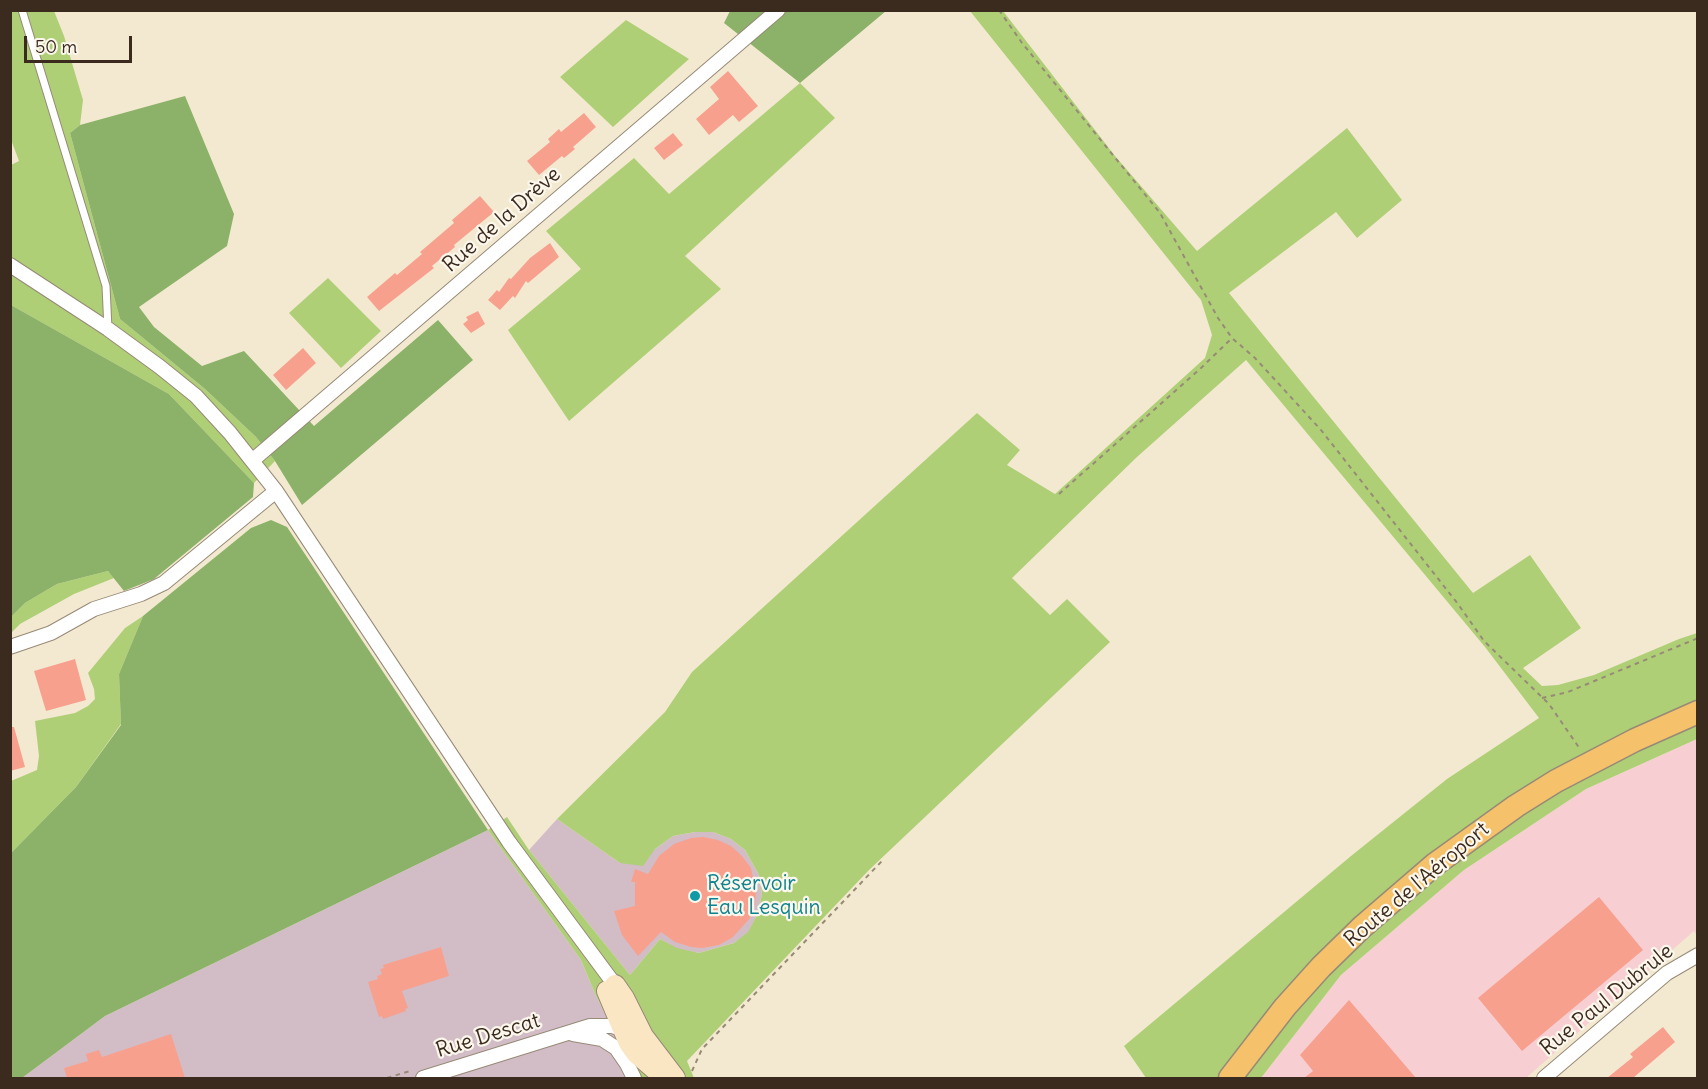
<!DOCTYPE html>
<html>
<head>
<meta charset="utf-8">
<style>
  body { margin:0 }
  #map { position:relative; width:1708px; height:1089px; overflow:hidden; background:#f3e9d0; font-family:Delius,sans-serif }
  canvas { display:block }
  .frame { position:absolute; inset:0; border:12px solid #3b2a1e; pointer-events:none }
  .scale { position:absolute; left:24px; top:36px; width:108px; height:27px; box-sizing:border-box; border:3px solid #3b2a1e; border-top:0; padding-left:8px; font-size:18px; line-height:21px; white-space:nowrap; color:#3b2a1e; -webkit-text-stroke:4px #fbf7ec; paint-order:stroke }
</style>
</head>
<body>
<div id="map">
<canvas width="1708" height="1089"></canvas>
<div class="frame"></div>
<div class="scale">50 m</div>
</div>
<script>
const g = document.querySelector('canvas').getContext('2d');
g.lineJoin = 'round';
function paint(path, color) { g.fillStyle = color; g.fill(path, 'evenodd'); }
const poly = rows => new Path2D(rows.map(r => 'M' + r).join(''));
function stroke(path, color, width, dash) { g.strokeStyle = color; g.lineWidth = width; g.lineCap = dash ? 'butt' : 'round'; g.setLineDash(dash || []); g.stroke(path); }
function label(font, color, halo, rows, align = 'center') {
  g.font = font + ' Delius,sans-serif'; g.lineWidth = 4.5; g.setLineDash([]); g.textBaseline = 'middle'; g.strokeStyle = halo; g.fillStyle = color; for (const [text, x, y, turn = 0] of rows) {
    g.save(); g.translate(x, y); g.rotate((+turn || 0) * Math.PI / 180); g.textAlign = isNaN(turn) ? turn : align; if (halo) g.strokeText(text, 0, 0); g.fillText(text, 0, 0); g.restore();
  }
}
paint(poly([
  [1697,739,1697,936,1694,931,1526,1078,1261,1078,1341,975,1464,870,1586,789]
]), '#f7cfd3');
paint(poly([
  [557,819,620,863,655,849,673,836,695,832,713,832,731,839,745,850,759,875,762,894,757,915,748,933,734,943,699,953,677,949,660,939,630,975,529,850],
  [488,830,581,960,596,996,640,1078,22,1078,105,1016]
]), '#d2bdc7');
paint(poly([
  [11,11,54,11,64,36,83,100,80,125,70,133,120,319,205,389,256,437,275,461,254,483,169,394,11,305,11,165,19,161,10,137],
  [970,11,1003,11,1115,156,1197,251,1347,128,1402,200,1357,238,1336,212,1229,293,1473,593,1530,555,1581,628,1523,668,1542,686,1558,685,1594,675,1679,639,1697,633,1697,739,1586,789,1464,870,1341,975,1261,1078,1146,1078,1124,1046,1351,856,1447,779,1539,718,1485,647,1246,360,1137,457,1012,578,1050,615,1067,599,1110,642,869,870,687,1061,694,1078,640,1078,596,996,581,960,488,830,507,817,529,850,630,975,660,939,677,948,699,953,734,943,748,932,757,915,762,894,759,875,745,850,731,839,713,832,695,832,673,836,655,849,643,866,620,863,557,819,665,712,692,672,977,413,1020,450,1007,465,1055,494,1205,358,1212,335,1201,300],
  [626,20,689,59,613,127,560,77],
  [800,83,835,118,685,256,721,289,569,421,508,330,581,269,546,231,634,158,669,194],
  [328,278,381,331,341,368,289,313],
  [108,571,114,578,74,594,20,624,11,633,11,617,25,603,57,584],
  [143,616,119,674,121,724,76,787,11,853,11,781,37,770,39,756,35,721,75,713,88,706,95,699,94,689,88,673,125,628]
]), '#afcf77');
paint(poly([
  [730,11,886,11,800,83,724,23],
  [185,96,234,214,227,246,139,307,154,327,202,366,244,351,314,426,438,320,473,360,302,505,275,461,256,437,205,389,120,319,70,133,80,125],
  [11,305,169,394,254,483,253,497,154,579,124,591,108,571,57,584,25,603,11,617],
  [271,520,287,527,488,830,105,1016,22,1078,11,1078,11,853,76,787,121,725,119,674,143,616,251,528]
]), '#8bb268');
paint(poly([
  [728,71,758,106,739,122,733,115,709,135,696,119,719,99,710,87],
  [584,113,596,127,573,147,575,149,564,158,562,156,539,175,527,161,550,142,548,139,559,129,561,132],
  [673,133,683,145,664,160,654,148],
  [480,196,494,212,454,245,455,247,432,266,434,268,379,311,367,297,395,273,397,275,422,254,420,252,454,223,452,220],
  [550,243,559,257,528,283,526,281,515,298,513,296,500,310,488,300,497,290,499,292,509,278,511,279,530,258],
  [478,311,485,324,471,333,463,324,468,320,466,317],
  [303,348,316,363,286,390,273,375],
  [75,659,86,700,46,711,34,671],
  [10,727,14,727,25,767,10,771],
  [703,837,718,840,731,846,742,856,751,868,756,893,755,904,750,918,733,937,719,945,702,948,691,947,675,942,661,932,638,956,622,935,614,911,635,906,635,882,631,882,635,869,648,874,659,856,674,844,691,838],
  [1599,897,1643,950,1522,1051,1478,998],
  [441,947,449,976,402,991,408,1008,405,1009,406,1011,383,1019,382,1016,379,1017,368,982,378,979,377,976,382,974,380,969,384,968,383,965],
  [1349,1000,1380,1036,1416,1078,1304,1078,1313,1071,1300,1055],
  [1663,1027,1675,1042,1633,1078,1607,1078,1633,1057,1630,1054],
  [171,1034,185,1078,67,1078,64,1068,88,1061,86,1054,99,1050,102,1057]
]), '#f8a08e');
const lane = poly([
  [22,10,106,286,108,329]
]);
const street = poly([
  [10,265,108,329,160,367,196,396,230,433,276,491,509,842,615,985],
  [253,460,778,10],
  [10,647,51,633,94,609,141,594,164,583,276,491],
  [573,1034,602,1039,616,1048,627,1064,634,1078],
  [423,1078,590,1026,612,1026,629,1032],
  [1544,1078,1667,973,1698,955]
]);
const secondary = poly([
  [615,985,624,998,643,1036,675,1078],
  [607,991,629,1043,637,1054,665,1078]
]);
const primary = poly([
  [1230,1078,1285,1007,1321,967,1362,927,1434,865,1516,806,1556,781,1635,740,1698,712]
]);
stroke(lane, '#978a77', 9);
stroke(street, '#978a77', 16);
stroke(secondary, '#978a77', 22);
stroke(primary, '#978a77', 25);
stroke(poly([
  [999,10,1022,43,1160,213,1218,318,1232,338,1255,358,1321,430,1458,604,1484,641,1549,704,1580,749],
  [1059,494,1200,369,1232,338],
  [1542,698,1568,692,1698,638],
  [692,1071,702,1049,882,861],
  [387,1078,410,1071]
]), '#978a77', 2, [4.5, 4.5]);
stroke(lane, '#fff', 7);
stroke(street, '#fff', 14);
stroke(secondary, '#fbe6c4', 20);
stroke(primary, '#f5c16b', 22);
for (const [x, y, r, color] of [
  [695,896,6,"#0f9aa8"]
]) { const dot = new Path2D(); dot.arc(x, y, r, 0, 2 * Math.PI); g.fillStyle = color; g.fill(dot); stroke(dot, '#fbf7ec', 2); }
label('21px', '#3b2a1e', '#fbf7ec', [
  ["Rue de la Drève",502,220,-41],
  ["Route de l'Aéroport",1417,885,-40],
  ["Rue Paul Dubrule",1607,1000,-39],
  ["Rue Descat",488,1036,-17]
]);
label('21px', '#0d838f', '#fbf7ec', [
  ["Réservoir",707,884],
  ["Eau Lesquin",707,908]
], 'left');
</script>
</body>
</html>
